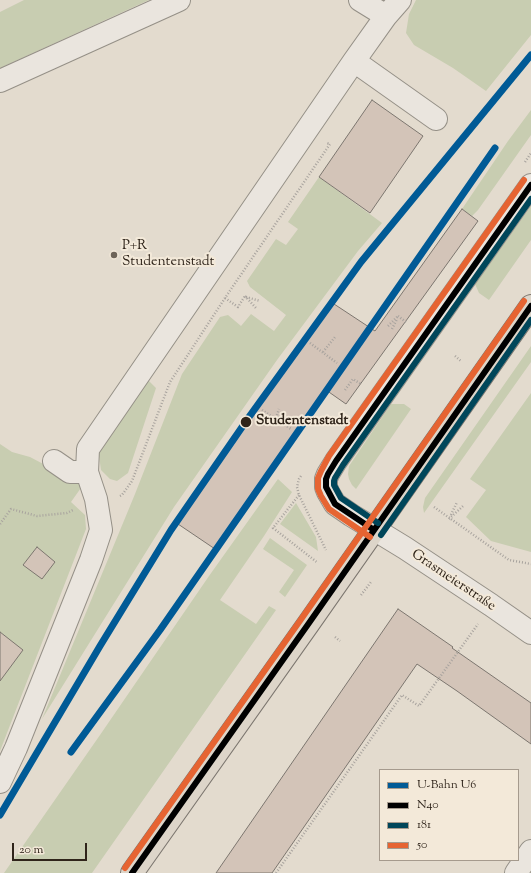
<!DOCTYPE html>
<html>
<head>
<meta charset="utf-8">
<style>
  body { margin:0 }
  #map { position:relative; width:531px; height:873px; overflow:hidden; background:#e3dbce; font-family:"Sorts Mill Goudy",serif }
  canvas { display:block }
  .legend { position:absolute; left:379px; top:769px; width:140px; height:92px; box-sizing:border-box; background:#f3e9d9; border:1px solid #a59a8d; margin:0; padding:5px 7px; list-style:none; font-size:12px; color:#2f241a }
  .legend li { display:flex; align-items:center; gap:8px; height:20px }
  .legend b { width:20px; border:1px solid #a59a8d }
  .scale { position:absolute; left:12px; top:843px; width:75px; height:18px; box-sizing:border-box; border:2px solid #2f241a; border-top:0; padding-left:5px; font-size:12px; line-height:14px; white-space:nowrap; color:#2f241a; -webkit-text-stroke:3px #f3e9d9; paint-order:stroke }
</style>
</head>
<body>
<div id="map">
<canvas width="531" height="873"></canvas>
<ul class="legend">
<li><b style="height:5px;background:#005a96"></b>U-Bahn U6</li>
<li><b style="height:5px;background:#000"></b>N40</li>
<li><b style="height:5px;background:#00465a"></b>181</li>
<li><b style="height:5px;background:#e66432"></b>50</li>
</ul>
<div class="scale">20 m</div>
</div>
<script>
const g = document.querySelector('canvas').getContext('2d');
g.lineJoin = 'round';
function paint(path, color) { g.fillStyle = color; g.fill(path, 'evenodd'); }
const poly = rows => new Path2D(rows.map(r => 'M' + r).join(''));
function stroke(path, color, width, dash) { g.strokeStyle = color; g.lineWidth = width; g.lineCap = dash ? 'butt' : 'round'; g.setLineDash(dash || []); g.stroke(path); }
function label(font, color, halo, rows, align = 'center') {
  g.font = font + ' "Sorts Mill Goudy",serif'; g.lineWidth = 4; g.setLineDash([]); g.textBaseline = 'middle'; g.strokeStyle = halo; g.fillStyle = color; for (const [text, x, y, turn = 0] of rows) {
    g.save(); g.translate(x, y); g.rotate((+turn || 0) * Math.PI / 180); g.textAlign = isNaN(turn) ? turn : align; if (halo) g.strokeText(text, 0, 0); g.fillText(text, 0, 0); g.restore();
  }
}
paint(poly([
  [24,0,149,0,0,68,0,12],
  [416,0,531,0,531,35,486,91,453,68,414,45,406,33,409,14],
  [531,110,531,135,478,210,472,216,462,209,508,141],
  [319,177,382,223,358,251,277,360,174,507,42,719,135,494,182,374,220,317,228,315,241,326,251,314,274,331,286,315,250,287,247,281,276,239,286,245,298,229,288,222],
  [531,206,531,240,489,300,479,293,475,284],
  [531,346,531,362,424,513,423,507,425,498],
  [149,381,156,388,128,473,117,481,110,479,101,470,97,442,141,382],
  [531,393,531,552,491,541,466,517,486,490,470,479],
  [391,404,404,404,411,409,356,489,352,485,349,479,348,474,349,466],
  [0,444,12,452,30,457,83,485,71,502,85,515,86,529,0,751],
  [278,479,292,492,264,536,220,600,256,624,269,606,276,610,92,873,4,873,100,735,209,576],
  [296,503,316,537,318,551,280,524],
  [270,538,307,565,285,597,279,592,294,570,263,549]
]), '#c8cdb1');
const building = poly([
  [372,100,423,136,370,213,319,177,372,100],
  [462,209,478,221,346,404,326,390,215,549,178,524,331,302,375,331,462,209],
  [37,547,55,562,42,579,23,565,37,547],
  [398,609,453,647,452,648,531,703,531,744,457,691,417,664,272,873,216,873,398,609],
  [0,632,23,650,0,681,0,632]
]);
paint(building, '#d3c4b8');
stroke(building, '#7c766f', 1);
const minor = poly([
  [360,0,386,16],
  [354,61,436,119],
  [0,81,179,0],
  [531,185,336,461,328,474,326,479,326,487,328,492,335,504,351,515,405,548,491,605,531,633],
  [54,461,70,472,87,472],
  [0,782,16,748,91,560,101,530,96,499,87,472,88,449,354,61,386,16,400,0],
  [516,873,531,851]
]);
const major = poly([
  [132,873,309,623,531,306]
]);
stroke(minor, '#959087', 24);
stroke(major, '#7c766f', 24);
stroke(poly([
  [525,162,531,153],
  [245,296,256,308],
  [246,297,260,301],
  [225,298,238,307,245,296],
  [398,316,406,322],
  [388,326,398,316],
  [392,329,397,319],
  [310,343,337,363],
  [323,352,335,337],
  [455,356,461,361],
  [345,390,353,379,361,384],
  [262,410,291,429],
  [276,418,279,409],
  [276,419,285,413],
  [301,476,299,479,297,487,299,495,326,550],
  [299,495,273,528,318,563],
  [120,496,122,495,132,481,170,382,225,298,330,144,327,143],
  [434,507,509,560,531,564],
  [451,515,457,502],
  [449,519,463,506],
  [0,524,11,509,37,516,67,513,73,510],
  [361,595,371,582],
  [335,637,340,641],
  [276,873,402,695,419,706,478,624]
]), '#a8a39e', 2.5, [1, 2]);
stroke(minor, '#eae5de', 22);
stroke(major, '#ddd5c9', 22);
stroke(poly([
  [374,530,335,504,326,487,326,479,328,474,336,461,531,185],
  [132,873,309,623,531,306]
]), '#000', 6);
stroke(poly([
  [378,523,341,498,334,485,334,481,335,478,343,465,531,199],
  [381,535,531,320]
]), '#00465a', 6);
stroke(poly([
  [370,537,329,509,321,496,318,489,318,478,321,471,329,456,524,180],
  [125,868,302,618,524,301]
]), '#e66432', 6);
stroke(poly([
  [71,752,160,630,495,148],
  [0,815,100,646,171,530,249,417,361,262,531,55]
]), '#005a96', 7);
for (const [x, y, r, color] of [
  [114,255,4,"#6e6459"],
  [246,422,6,"#2f241a"]
]) { const dot = new Path2D(); dot.arc(x, y, r, 0, 2 * Math.PI); g.fillStyle = color; g.fill(dot); stroke(dot, '#f3e9d9', 1.5); }
label('14px', '#2f241a', '#f3e9d9', [
  ["P+R",122,247],
  ["Studentenstadt",122,263]
], 'left');
label('bold 14px', '#2f241a', '#f3e9d9', [
  ["Studentenstadt",256,422]
], 'left');
label('14px', '#2f241a', '#f3e9d9', [
  ["Grasmeierstraße",453,581,34]
]);
</script>
</body>
</html>
